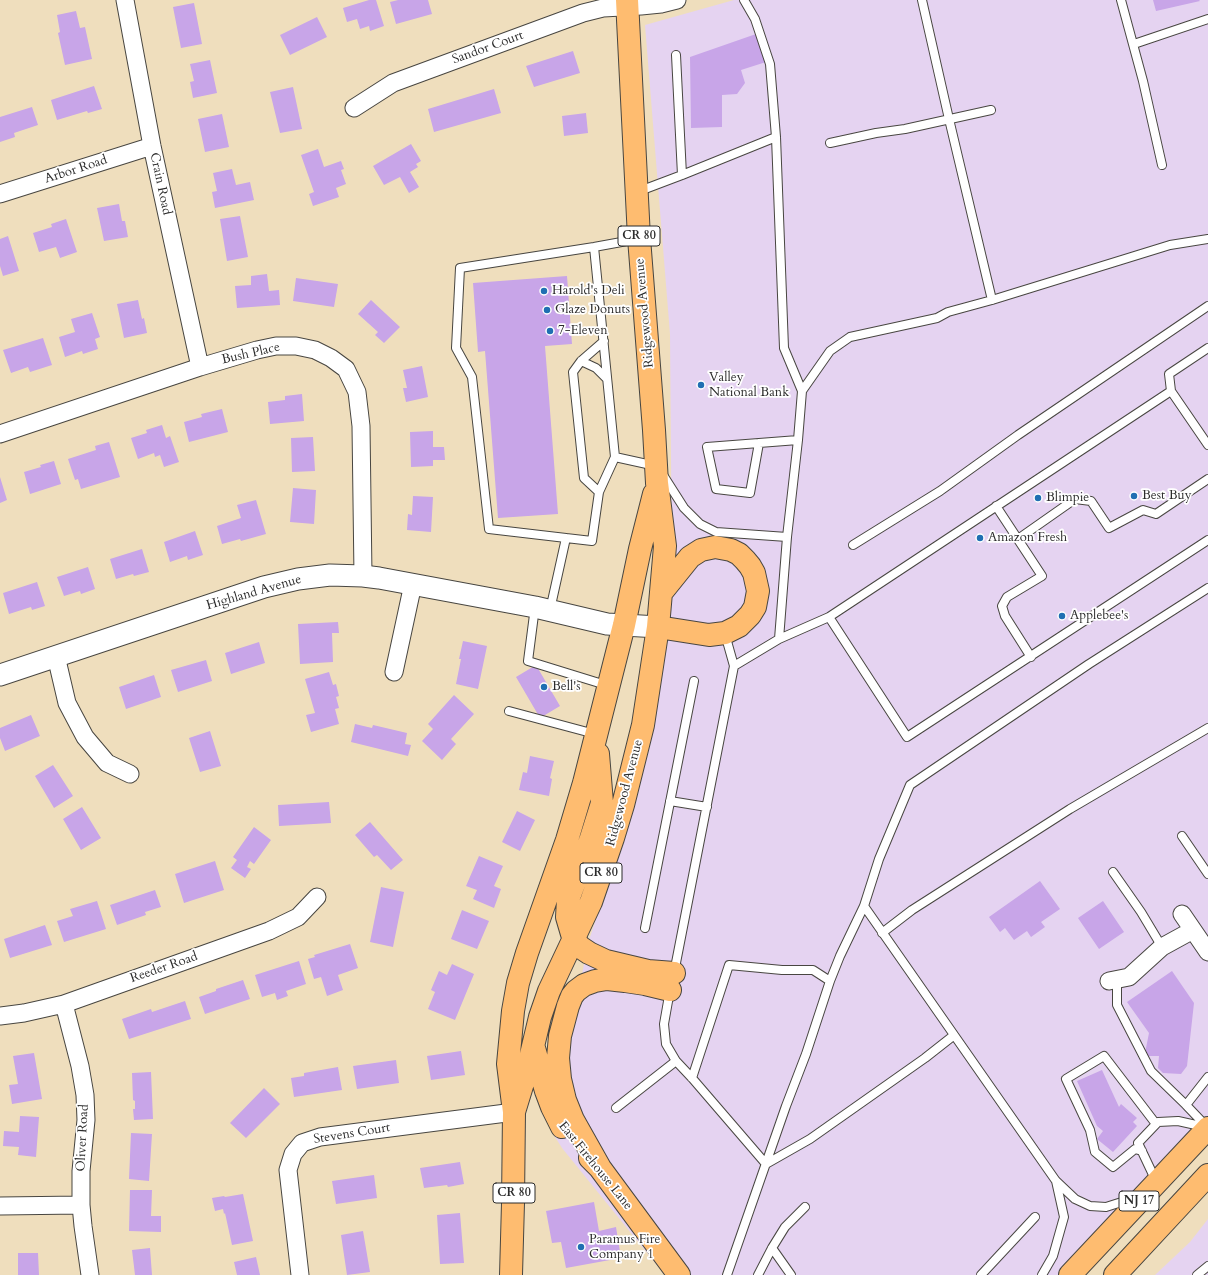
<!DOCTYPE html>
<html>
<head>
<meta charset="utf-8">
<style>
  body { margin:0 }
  canvas { display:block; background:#efdebd }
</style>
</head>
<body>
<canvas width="1208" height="1275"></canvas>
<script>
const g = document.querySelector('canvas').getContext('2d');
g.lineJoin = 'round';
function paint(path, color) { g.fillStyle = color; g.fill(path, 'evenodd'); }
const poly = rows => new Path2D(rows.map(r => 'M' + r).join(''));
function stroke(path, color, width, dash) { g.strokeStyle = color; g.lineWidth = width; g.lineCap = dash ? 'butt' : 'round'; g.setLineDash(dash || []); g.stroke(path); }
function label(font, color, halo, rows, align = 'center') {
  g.font = font + ' Cardo,serif'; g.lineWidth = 3.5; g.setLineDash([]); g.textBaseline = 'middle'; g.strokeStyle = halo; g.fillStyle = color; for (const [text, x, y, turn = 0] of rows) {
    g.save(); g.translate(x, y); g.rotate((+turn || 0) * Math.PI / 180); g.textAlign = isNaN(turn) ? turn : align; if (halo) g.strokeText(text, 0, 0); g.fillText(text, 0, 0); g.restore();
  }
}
paint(poly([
  [734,0,1208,0,1208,1129,1071,1275,665,1275,562,1148,552,1132,588,943,613,868,672,586,670,334,645,25],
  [1208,1219,1208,1275,1155,1275,1190,1242]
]), '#e5d3f1');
paint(poly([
  [369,0,376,0,384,26,370,31,369,26,360,29,357,19,347,22,343,8],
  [398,0,428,0,432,14,396,24,390,2],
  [1153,0,1199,0,1200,1,1156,11],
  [194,3,202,44,181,48,173,7],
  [76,11,80,28,85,27,92,59,65,65,58,33,60,32,57,15],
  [317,17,327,37,290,55,280,35],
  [756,34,766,62,741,70,745,83,737,94,722,95,722,127,691,128,690,57],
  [573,51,580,73,534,87,526,66],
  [210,60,217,93,193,98,190,82,194,81,190,64],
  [94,86,102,109,88,113,87,111,57,120,51,100],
  [293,87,302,129,280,133,270,92],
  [494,89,501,113,434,132,428,109],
  [32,107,38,125,14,133,15,137,0,142,0,117],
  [586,113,588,133,564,136,562,116],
  [222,114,229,147,205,152,198,119],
  [411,144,421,161,416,164,418,167,410,172,419,187,409,193,400,177,384,185,373,166],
  [318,149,324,167,341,161,344,169,341,170,346,184,336,188,339,197,313,206,309,194,314,192,301,155],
  [232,169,236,185,250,182,254,200,215,208,212,192,217,191,213,173],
  [119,204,122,221,125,221,128,237,104,241,97,208],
  [240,216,248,257,227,261,220,219],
  [66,219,77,252,60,258,56,247,39,252,33,233,52,227,51,224],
  [8,236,19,271,3,276,0,266,0,239],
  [267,274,269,291,279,290,280,305,237,308,235,286,251,285,251,276],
  [567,276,572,344,545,346,558,514,498,518,485,351,478,352,473,283],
  [296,278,338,284,334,307,293,301],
  [138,300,142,319,144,318,147,333,124,338,117,304],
  [371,300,400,327,384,343,375,335,378,332,358,314],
  [92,313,100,337,95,339,98,349,83,354,82,351,65,357,59,337,75,332,71,319],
  [43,338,52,365,30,372,28,367,11,373,3,350],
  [422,366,428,397,406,402,403,388,407,388,403,370],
  [302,394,304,421,270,424,268,402,285,400,285,396],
  [222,409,228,432,189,442,184,422,202,417,201,414],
  [162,425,166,438,170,436,179,462,164,467,160,455,155,457,154,453,138,459,131,438,147,433,146,430],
  [433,431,433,447,444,447,445,460,433,460,433,466,411,467,410,432],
  [313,437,315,471,292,472,291,438],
  [109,442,120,477,81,489,78,479,75,480,68,459,96,450,95,446],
  [54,461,61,484,30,494,24,472,41,467,40,465],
  [0,477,7,500,0,503],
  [293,488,316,490,314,524,290,522],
  [413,496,433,497,431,532,407,530,408,514,412,515],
  [256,500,266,534,241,541,240,539,222,544,217,526,241,518,237,505],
  [195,531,203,555,188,560,187,556,170,562,164,542],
  [142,549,149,572,134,576,133,574,116,579,110,559],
  [88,567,95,589,81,594,80,591,64,596,57,577],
  [37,582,45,606,32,610,31,607,9,614,3,593],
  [338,622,339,633,332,633,333,662,300,664,298,624],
  [463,641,487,646,478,689,456,684,461,659,459,659],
  [259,642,265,663,231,674,225,653],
  [206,660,212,681,178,692,171,670],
  [536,665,560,706,540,718,516,677],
  [329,672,333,685,336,684,339,696,336,697,339,708,335,709,339,724,311,732,306,715,315,713,305,679],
  [154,675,161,697,126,709,119,687],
  [454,695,474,714,451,739,456,744,442,760,422,741,433,729,428,724],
  [31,715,40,736,5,751,0,738,0,728],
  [355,724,372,728,373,725,407,733,405,744,411,745,408,756,351,742],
  [210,731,221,766,200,772,189,738],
  [530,756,554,761,550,778,552,779,549,796,519,790,523,772,527,773],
  [53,765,73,796,54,808,35,776],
  [329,802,331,823,279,826,278,805],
  [82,807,101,838,81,850,63,819],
  [517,811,535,820,520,851,502,842],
  [370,822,403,860,391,870,377,855,374,857,355,835],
  [254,827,271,840,254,864,250,861,247,867,251,869,245,878,231,868,237,860,233,857],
  [479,856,503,866,494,886,501,889,494,908,473,899,477,890,466,886],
  [215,861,224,890,184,903,175,874],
  [1040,881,1060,909,1041,922,1045,927,1031,937,1027,931,1014,940,1005,928,1000,932,989,917],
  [381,887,404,892,393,947,370,942],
  [155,890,161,907,145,912,146,915,117,925,110,905],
  [97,901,106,929,64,942,57,921,73,916,70,909],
  [1103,901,1124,932,1099,949,1078,918],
  [462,910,489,921,477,949,451,939],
  [45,925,52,945,10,958,4,939],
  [350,944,358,968,338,975,343,990,327,996,321,977,314,979,308,959,315,957,314,955],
  [299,961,306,984,286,991,288,996,277,1000,275,993,262,997,255,975],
  [452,964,474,974,455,1020,428,1009,435,992,431,990,439,971,447,975],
  [1172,971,1194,1003,1187,1066,1181,1074,1163,1073,1158,1068,1159,1056,1147,1056,1145,1053,1149,1033,1127,1002],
  [243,980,250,999,205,1014,199,997,216,991,216,989],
  [185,1001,191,1019,129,1039,122,1019,151,1009,152,1012],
  [461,1051,465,1075,431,1080,427,1056],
  [34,1053,42,1099,12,1104,9,1085,18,1084,13,1056],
  [396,1060,399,1083,357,1089,353,1066],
  [338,1067,342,1090,294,1097,291,1078,304,1076,304,1073],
  [1102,1070,1119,1107,1121,1104,1137,1118,1133,1122,1137,1126,1113,1152,1097,1139,1103,1131,1097,1126,1077,1081],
  [151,1072,153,1119,134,1120,133,1109,135,1109,135,1101,133,1100,132,1073],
  [264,1088,280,1104,246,1138,230,1123],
  [20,1116,39,1117,36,1157,18,1155,19,1147,3,1146,4,1131,19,1132],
  [131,1133,152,1134,149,1181,129,1179],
  [460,1162,464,1184,448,1187,447,1185,424,1188,420,1168],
  [374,1175,377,1198,336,1204,332,1181],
  [130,1190,152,1190,151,1216,161,1216,161,1232,129,1231],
  [243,1194,253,1241,232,1245,225,1213,224,1214,223,1209,215,1211,212,1198,224,1196,225,1197],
  [594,1202,599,1231,616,1227,621,1258,566,1268,561,1242,552,1243,546,1211],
  [460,1213,464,1263,440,1264,437,1215],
  [363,1231,370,1272,347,1275,341,1235],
  [150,1248,152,1275,135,1275,132,1250],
  [18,1253,38,1253,39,1275,18,1275],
  [256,1257,260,1275,237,1275,234,1262]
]), '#c8a5e8');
const service = poly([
  [922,0,949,119,992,300],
  [1121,0,1143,81,1162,165],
  [1134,44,1208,19],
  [676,55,682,175],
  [830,143,876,133,905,129,991,110],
  [637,192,682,175,776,137],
  [1208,348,1169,374,1171,391,1208,445],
  [581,361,596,368,607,379],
  [802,391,830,351,850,337,937,318,948,312,992,300,1170,245,1208,239],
  [759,443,750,493,716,489,707,447,798,440],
  [615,457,656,466],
  [663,475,684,508,700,524,716,532,787,537],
  [599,492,584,478,573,372,581,361,604,341],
  [996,506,1042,576,1007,597,1002,606,1005,616,1031,657],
  [566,538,592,541,599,492,615,457,594,247],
  [1018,539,1075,499,1091,501,1109,528,1143,510,1156,514,1208,479],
  [853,545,940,491,1018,435,1208,306],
  [535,607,528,661,609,686],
  [550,610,566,538,489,529,472,377,456,348,460,268,594,247,638,239],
  [829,617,907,737,1208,540],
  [779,639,829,617,1171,391],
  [734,666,779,639,787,537,798,440,802,391,784,348,776,137,770,64,755,19,744,0],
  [509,711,595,734],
  [670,801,707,807],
  [1182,836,1208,874],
  [1113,872,1141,912,1162,947],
  [864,906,1056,1181,1075,1199,1090,1206,1106,1207,1128,1200,1133,1197],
  [645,928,694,681],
  [882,933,912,910,1070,809,1208,728],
  [674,973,734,666,725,634],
  [1117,980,1117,1005,1151,1071,1186,1105,1207,1127],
  [670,990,664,1024,666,1044,676,1061,692,1078,766,1164,810,1139,925,1058,953,1036],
  [692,1078,729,965,782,970,813,970,830,981],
  [1186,1105,1208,1077],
  [616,1108,676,1061],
  [1142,1151,1135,1149,1113,1167,1095,1152,1090,1130,1066,1079,1104,1056,1156,1124],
  [1156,1181,1138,1143,1158,1122,1178,1121,1205,1127],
  [772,1248,791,1275],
  [727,1275,786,1106,806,1054,830,981,840,956,864,906,879,859,910,785,1089,664,1208,588],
  [758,1275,772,1248,785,1227,805,1207],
  [981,1275,1035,1217],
  [1042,1275,1053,1256,1064,1217,1056,1181],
  [1197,1275,1208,1266]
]);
const minor = poly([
  [125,0,152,146,200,367],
  [354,108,393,83,583,13,603,8,641,6,661,4,677,0],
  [0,194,152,146],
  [0,434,200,367,257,350,276,346,296,346,315,350,331,358,346,369,357,392,361,426,363,576],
  [56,656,67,703,85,737,107,763,130,774],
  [394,672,413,584],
  [1182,914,1208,952],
  [1109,981,1129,977,1162,947,1193,930],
  [64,1004,80,1066,85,1095,86,1120,81,1171,81,1205,83,1226,90,1275],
  [0,1016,24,1013,64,1004,269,931,298,917,317,897],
  [0,1206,81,1205],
  [300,1275,288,1170,293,1154,302,1143,320,1137,514,1112]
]);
const tertiary = poly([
  [0,675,264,587,298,579,330,575,363,576,379,578,535,607,607,624,658,627]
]);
const primary = poly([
  [658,627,709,635,725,633,739,626,750,615,755,607,758,591,754,573,750,566,745,560,739,554,731,550,715,547,701,550,690,557,661,593],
  [598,754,602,803,591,838,568,900,567,917,572,934,574,939,580,947,589,953,606,961,648,971,674,973],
  [534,1048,546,1091,552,1107,562,1127],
  [514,1112,529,1063,540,1017,549,991,591,902,613,838,623,805,643,725,658,627,665,546,657,483,654,430,639,238,627,0],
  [590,1158,600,1168,679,1275],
  [600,1168,573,1120,565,1100,560,1079,558,1058,560,1036,568,1006,572,996,576,991,584,985,595,981,607,979,625,981,645,984,670,990],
  [511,1275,513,1203,514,1112,508,1064,513,1011,518,983,527,953,567,840,584,783,624,625,640,549,654,494]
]);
const trunk = poly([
  [1070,1275,1208,1128],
  [1115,1275,1208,1175]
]);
stroke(service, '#484641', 10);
stroke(minor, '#484641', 19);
stroke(tertiary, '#484641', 23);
stroke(primary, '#484641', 24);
stroke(trunk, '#484641', 24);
stroke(service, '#fff', 8);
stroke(minor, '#fff', 17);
stroke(tertiary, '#fff', 21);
stroke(primary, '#febc70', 22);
stroke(trunk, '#febc70', 22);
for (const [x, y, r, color] of [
  [544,291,4,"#1f6fb2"],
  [547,310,4,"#1f6fb2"],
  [550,331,4,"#1f6fb2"],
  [701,385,4,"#1f6fb2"],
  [1134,496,4,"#1f6fb2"],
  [1038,498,4,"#1f6fb2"],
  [980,538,4,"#1f6fb2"],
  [1062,616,4,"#1f6fb2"],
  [544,687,4,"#1f6fb2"],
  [581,1247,4,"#1f6fb2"]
]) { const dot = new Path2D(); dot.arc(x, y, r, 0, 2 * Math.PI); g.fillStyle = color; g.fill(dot); stroke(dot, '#fff', 1.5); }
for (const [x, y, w] of [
  [639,236,42],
  [601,873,42],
  [514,1193,42],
  [1139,1201,40]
]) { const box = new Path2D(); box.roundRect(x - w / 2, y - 10, w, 20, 3); g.fillStyle = '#fff'; g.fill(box); stroke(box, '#2b2b2b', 1); }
label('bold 12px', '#2b2b2b', null, [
  ["CR 80",639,236],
  ["CR 80",601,873],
  ["CR 80",514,1193],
  ["NJ 17",1139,1201]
]);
label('13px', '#2b2b2b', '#fff', [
  ["Sandor Court",488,48,-20],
  ["Arbor Road",76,170,-18],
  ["Crain Road",160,184,78],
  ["Ridgewood Avenue",645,313,-95],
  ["Bush Place",251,354,-13],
  ["Highland Avenue",254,593,-16],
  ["Ridgewood Avenue",625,793,-75],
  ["Reeder Road",164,968,-19],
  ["Stevens Court",352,1134,-9],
  ["Oliver Road",83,1138,-87],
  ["East Firehouse Lane",595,1166,51]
]);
label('13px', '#2b2b2b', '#fff', [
  ["Harold's Deli",552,291],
  ["Glaze Donuts",555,310],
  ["7-Eleven",558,331],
  ["Valley",709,378],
  ["National Bank",709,393],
  ["Best Buy",1142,496],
  ["Blimpie",1046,498],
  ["Amazon Fresh",988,538],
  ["Applebee's",1070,616],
  ["Bell's",552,687],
  ["Paramus Fire",589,1240],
  ["Company 1",589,1255]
], 'left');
</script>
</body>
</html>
